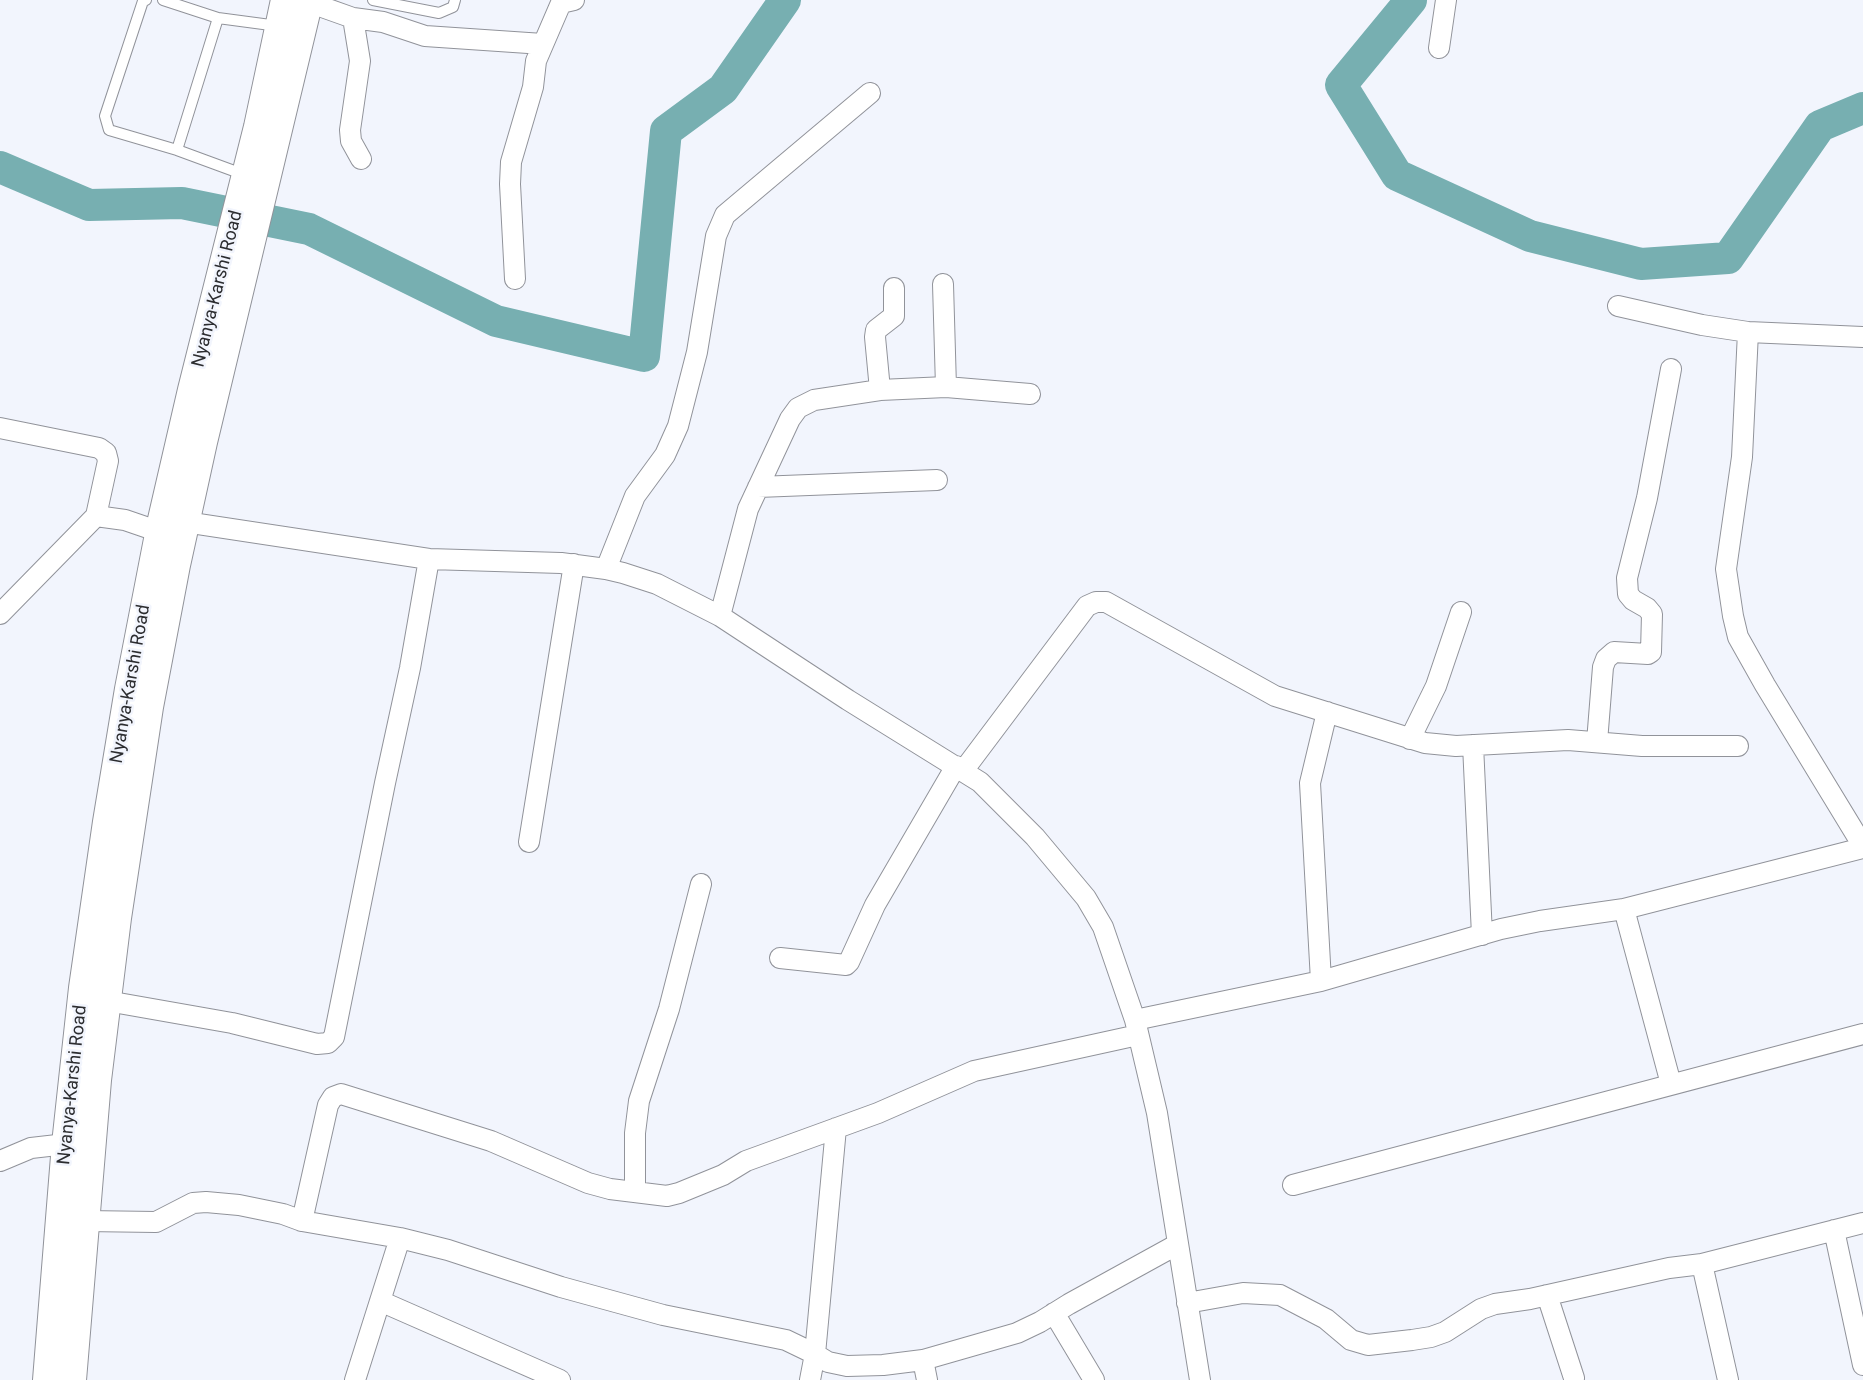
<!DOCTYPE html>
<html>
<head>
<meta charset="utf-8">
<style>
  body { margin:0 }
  canvas { display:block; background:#f2f5fd }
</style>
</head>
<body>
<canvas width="1863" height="1380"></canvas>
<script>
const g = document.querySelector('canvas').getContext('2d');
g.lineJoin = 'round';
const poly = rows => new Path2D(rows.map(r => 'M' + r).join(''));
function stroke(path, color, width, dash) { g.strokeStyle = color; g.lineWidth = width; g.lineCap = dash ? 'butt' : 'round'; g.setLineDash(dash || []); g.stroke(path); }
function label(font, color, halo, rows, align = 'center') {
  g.font = font + ' Roboto,sans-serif'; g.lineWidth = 5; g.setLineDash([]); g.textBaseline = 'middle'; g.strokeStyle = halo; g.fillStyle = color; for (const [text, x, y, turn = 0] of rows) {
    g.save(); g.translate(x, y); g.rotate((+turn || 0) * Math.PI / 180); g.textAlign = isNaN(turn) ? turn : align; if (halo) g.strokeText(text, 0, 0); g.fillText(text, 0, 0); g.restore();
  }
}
stroke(poly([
  [1411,0,1341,85,1397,175,1530,236,1641,264,1728,258,1820,126,1863,108],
  [0,167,89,205,182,203,309,229,496,321,644,356,666,131,723,89,785,0]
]), '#77afb1', 32);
const lane = poly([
  [146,0,143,1,105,116,109,130,177,150],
  [163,0,218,18],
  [373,0,439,13,453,7,455,0],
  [245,175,177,150,218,18,278,26]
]);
const street = poly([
  [308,2,353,18,383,22,425,36,543,44],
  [353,18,360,61,350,130,351,141,361,159],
  [1439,48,1446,0],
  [515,279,510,184,511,162,533,87,536,61,561,3,574,0],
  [943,284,946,387],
  [1618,306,1702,325,1748,332,1863,337],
  [1748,332,1742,457,1726,569,1733,616,1738,637,1765,685,1863,846],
  [880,390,875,337,876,330,894,316,894,288],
  [0,428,99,448,106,453,108,461,96,516],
  [758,487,937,480],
  [185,522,429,559,561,563,606,569,623,573,657,584,720,616,848,700,980,782,1035,837,1086,898,1103,927,1135,1020,1157,1113,1200,1380],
  [606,569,635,496,665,455,678,426,697,352,716,236,725,215,870,93],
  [0,614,96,516,125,520,160,532],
  [720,616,748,509,790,419,798,408,814,400,880,390,946,387,1030,394],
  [1410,739,1436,686,1461,612],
  [1597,742,1603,667,1606,659,1614,652,1648,654,1651,652,1652,614,1647,608,1633,600,1628,594,1627,578,1647,498,1671,369],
  [1473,745,1482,935],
  [963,771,1087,606,1096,602,1106,602,1275,696,1425,743,1456,746,1568,740,1642,746,1738,746],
  [529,842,574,564],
  [1624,909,1671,1084],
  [780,958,846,965,849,962,875,905,956,766],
  [1321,981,1310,783,1327,712],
  [107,1001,232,1023,317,1044,328,1043,334,1037,385,783,410,668,429,559],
  [1135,1020,1321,981,1501,929,1540,921,1624,909,1863,848],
  [0,1161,31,1148,66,1144],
  [1293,1185,1863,1034],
  [635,1192,635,1133,639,1101,669,1009,701,884],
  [85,1221,156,1222,193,1203,206,1202,239,1205,283,1214,302,1221,400,1238,448,1250,561,1287,663,1315,786,1340,815,1354,828,1362,847,1366,883,1365,923,1360,1017,1333,1040,1322,1069,1304,1178,1244],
  [302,1221,328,1105,333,1097,341,1094,491,1141,588,1183,610,1189,667,1196,679,1193,723,1175,746,1161,878,1113,974,1071,1138,1035],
  [1834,1230,1863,1365],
  [1702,1264,1728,1380],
  [1547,1295,1574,1378],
  [380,1301,560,1380],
  [1187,1303,1243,1293,1280,1295,1326,1319,1351,1340,1368,1345,1412,1340,1431,1337,1445,1332,1481,1309,1495,1304,1530,1299,1669,1268,1702,1264,1863,1223],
  [1054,1313,1094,1380],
  [923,1360,927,1380],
  [355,1380,400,1238],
  [810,1380,815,1354,836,1128]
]);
const primary = poly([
  [47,1380,66,1144,83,988,107,822,129,689,161,524,192,390,258,127,285,0],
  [72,1380,97,1080,117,918,149,707,176,565,203,442,309,0]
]);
stroke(lane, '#91939a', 12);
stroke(street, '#91939a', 22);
stroke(primary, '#91939a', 30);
stroke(lane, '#fff', 10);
stroke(street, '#fff', 20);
stroke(primary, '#fff', 28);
label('18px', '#2c2d30', '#f2f5fd', [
  ["Nyanya-Karshi Road",218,289,-76],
  ["Nyanya-Karshi Road",131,684,-80],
  ["Nyanya-Karshi Road",73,1085,-84]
]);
</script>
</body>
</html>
